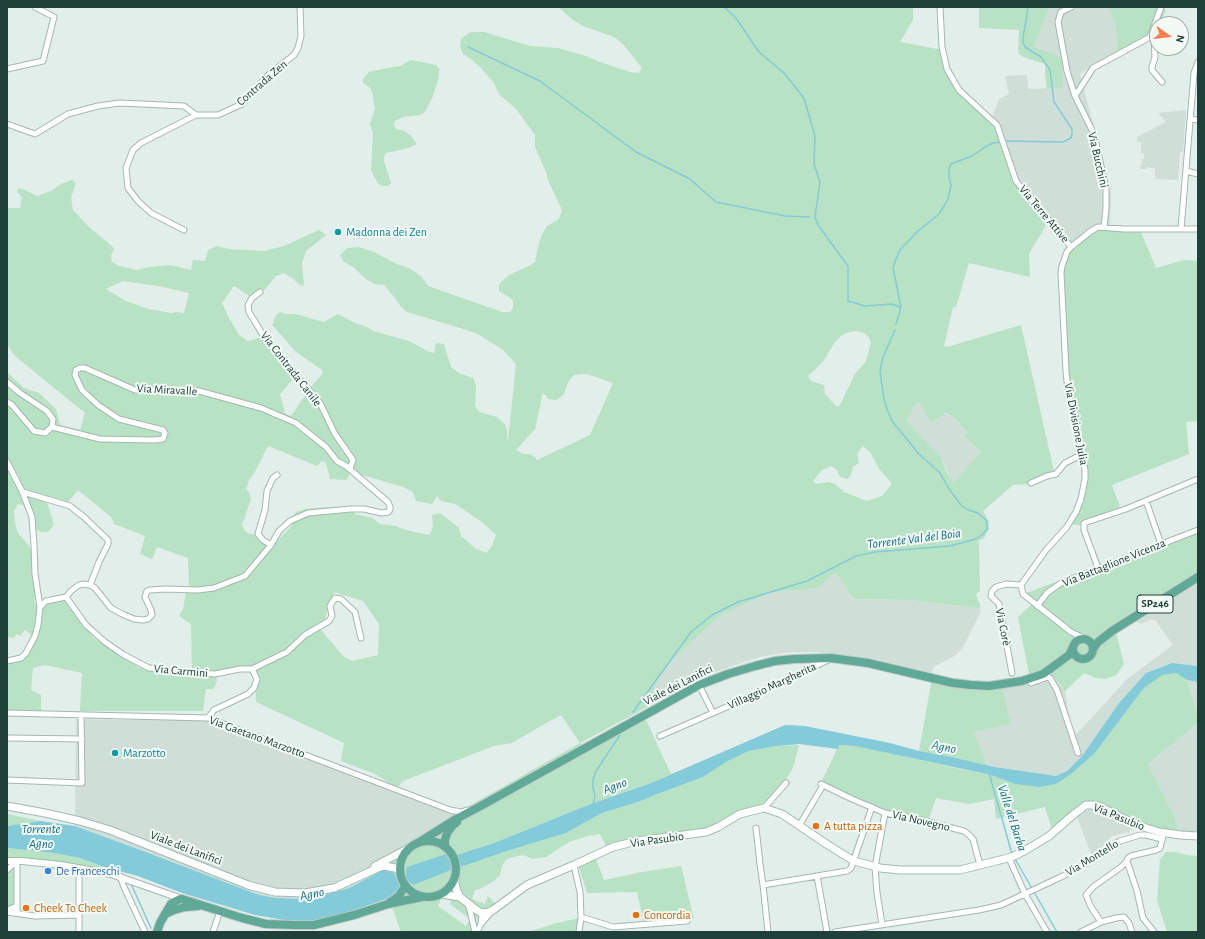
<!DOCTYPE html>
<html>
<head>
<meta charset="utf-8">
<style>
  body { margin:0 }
  #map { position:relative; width:1205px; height:939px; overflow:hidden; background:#e2eee9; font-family:"Alegreya Sans",sans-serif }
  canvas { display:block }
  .frame { position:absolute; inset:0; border:8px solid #1f4139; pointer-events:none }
  .north { position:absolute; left:1149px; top:16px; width:40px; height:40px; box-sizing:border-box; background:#f3faf6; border:1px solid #9eb0aa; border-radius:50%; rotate:104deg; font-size:11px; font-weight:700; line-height:16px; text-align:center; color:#1f4139 }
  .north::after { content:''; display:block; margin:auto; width:14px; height:18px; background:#ff7d4f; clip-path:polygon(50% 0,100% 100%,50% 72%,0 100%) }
</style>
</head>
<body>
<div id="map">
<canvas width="1205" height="939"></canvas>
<div class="frame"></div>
<div class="north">N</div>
</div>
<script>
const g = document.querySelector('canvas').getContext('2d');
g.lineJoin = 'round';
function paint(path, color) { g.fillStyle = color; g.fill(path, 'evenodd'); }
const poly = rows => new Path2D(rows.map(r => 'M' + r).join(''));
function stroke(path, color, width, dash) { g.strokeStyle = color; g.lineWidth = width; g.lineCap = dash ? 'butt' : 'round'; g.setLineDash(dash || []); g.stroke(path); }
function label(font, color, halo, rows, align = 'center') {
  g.font = font + ' "Alegreya Sans",sans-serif'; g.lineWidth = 4; g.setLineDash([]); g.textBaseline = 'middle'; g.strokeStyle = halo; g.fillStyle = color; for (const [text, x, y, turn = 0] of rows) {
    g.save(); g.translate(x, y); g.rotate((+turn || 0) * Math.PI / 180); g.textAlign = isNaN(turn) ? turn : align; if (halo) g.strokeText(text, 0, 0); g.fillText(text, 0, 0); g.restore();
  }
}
paint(poly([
  [1050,7,1108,7,1116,25,1117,51,1080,74,1110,188,1111,198,1110,229,1073,247,1020,184,1012,169,991,120,999,99,1009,94,1005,76,1027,75,1028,89,1063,88,1034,47],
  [1185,110,1186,111,1183,152,1180,152,1178,180,1155,179,1155,168,1146,167,1146,169,1140,169,1140,165,1142,165,1142,159,1144,159,1144,154,1141,153,1141,143,1137,142,1137,137,1166,122,1158,113],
  [918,400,956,419,967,433,964,436,981,452,953,484,941,457,906,420],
  [836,573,854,599,910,600,980,608,981,611,962,649,953,657,933,667,932,678,875,664,850,656,816,652,793,652,764,656,744,662,710,674,686,685,664,698,653,691,661,671,719,616,774,591,806,590,820,587,831,576],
  [1198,579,1198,666,1172,663,1146,673,1119,703,1082,756,1067,771,1056,776,1038,775,987,766,974,732,1011,724,1002,685,1050,673,1065,691,1073,738,1127,679,1173,645,1155,620,1150,620,1141,624,1137,622,1174,594],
  [1187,680,1198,682,1198,716,1195,706],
  [197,718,208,720,454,811,460,811,446,827,409,848,383,870,349,888,310,899,276,898,259,895,143,851,75,826,76,719,121,720],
  [1198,723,1198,835,1180,835,1174,816,1148,764],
  [1094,809,1099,810,1132,825,1129,834,1128,832,1112,836,1103,847,1092,856,1077,817,1082,813,1088,810]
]), '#d0ded8');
paint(poly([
  [558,7,913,7,913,20,900,42,943,50,946,64,955,82,1000,131,1012,169,1020,184,1049,220,1029,254,1030,277,969,263,956,307,953,307,944,346,947,347,1021,325,1055,476,1033,484,1013,485,983,511,988,520,989,529,984,538,978,541,979,542,980,591,976,594,979,603,980,603,980,608,910,600,854,599,836,573,831,576,820,587,806,590,774,591,719,616,661,671,653,691,664,698,580,743,589,750,646,720,671,774,651,783,588,805,494,843,458,855,460,866,507,851,566,833,602,813,641,801,655,795,703,777,728,761,749,751,777,746,799,745,793,768,767,810,752,810,707,832,637,841,608,850,600,834,588,836,569,842,546,857,532,859,524,855,513,857,507,859,502,865,500,875,494,881,480,889,475,890,472,899,485,904,488,896,498,907,479,913,474,932,401,932,389,898,398,892,394,873,383,870,409,848,446,827,460,811,580,743,561,715,541,726,512,743,494,746,403,781,397,788,375,774,341,761,344,743,256,702,255,669,216,674,217,681,214,689,206,689,203,711,80,711,82,673,45,665,33,668,31,690,41,695,41,711,7,710,7,662,25,658,35,638,25,630,20,636,17,634,14,638,7,637,7,372,24,388,39,393,56,409,60,425,80,430,85,413,15,356,7,345,7,208,20,208,22,197,17,192,18,188,25,190,37,196,51,191,61,184,72,180,76,183,71,198,73,210,90,228,112,246,114,249,111,256,112,262,119,266,137,270,149,267,170,265,191,270,193,260,205,261,208,250,217,246,228,249,264,251,284,246,319,230,326,235,306,251,302,263,304,286,300,285,292,278,284,273,276,276,256,300,234,286,222,303,228,316,239,335,248,341,262,337,298,374,280,394,285,413,291,416,310,388,323,373,322,370,296,352,276,329,272,325,276,315,280,312,285,314,295,314,324,322,338,314,355,323,367,327,373,331,409,341,417,345,427,351,434,353,436,343,444,344,451,367,459,373,473,378,476,386,475,406,479,412,497,417,505,424,507,430,507,437,508,440,516,364,503,350,478,334,460,328,407,312,401,307,395,298,384,285,375,284,366,279,353,267,344,262,340,255,347,248,359,247,374,252,397,264,409,268,422,277,428,286,502,312,510,312,513,308,513,300,499,291,499,284,509,275,529,266,535,262,538,247,542,234,547,226,559,219,562,210,548,180,546,172,535,147,535,135,516,109,499,94,494,83,481,68,471,59,463,54,460,47,461,39,470,32,484,32,530,46,558,48,586,56,597,61,630,72,639,73,642,68,623,44,614,37,583,26,573,20],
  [123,281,158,286,189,293,184,313,176,312,171,313,149,309,126,301,106,289],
  [856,331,864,333,869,338,871,342,868,354,866,361,855,374,840,405,837,407,825,394,824,385,811,381,808,376,816,369,824,360,835,342,841,336,846,333],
  [587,374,613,383,590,435,537,460,535,457,530,454,523,454,516,450,535,429,543,392,548,399,557,400,564,394,568,382,574,375],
  [918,401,931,422,946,413,956,419,967,433,964,436,981,452,953,483,946,471,941,457,906,420],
  [268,446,317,466,322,461,326,463,330,479,347,480,350,473,369,477,403,487,413,492,416,501,432,504,437,496,441,501,455,504,482,522,496,535,492,546,486,553,475,548,461,536,459,528,440,513,432,515,433,527,430,535,414,532,403,529,396,526,380,524,372,518,355,514,352,510,328,507,305,509,296,512,292,517,292,526,273,545,268,546,260,542,256,537,256,535,248,533,245,531,242,525,251,499,248,490,246,490,249,480,254,474],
  [863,446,870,452,880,470,891,482,891,485,882,496,867,501,844,492,835,484,828,482,816,484,813,481,822,470,831,466,837,470,840,477,847,479,851,475,853,467,859,463,857,454],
  [78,490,111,517,114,524,145,536,140,554,152,559,157,547,188,558,189,591,186,592,183,609,179,616,191,624,192,671,182,676,162,675,138,667,115,650,95,639,80,620,65,598,35,605,34,590,38,564,35,556,29,546,18,533,15,523,14,511,18,504,23,505,35,529,41,532,48,532,54,524,47,503,49,496,68,502],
  [334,592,363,601,379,624,378,655,352,661,344,657,321,630],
  [444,897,452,898,450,904,470,919,466,926,438,906,440,902,440,898],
  [979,7,1050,7,1034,47,1062,58,1063,88,1047,89,1045,75,1045,64,1023,57,1018,53,1019,30,979,28],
  [1108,7,1163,7,1166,10,1160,24,1157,24,1157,37,1117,51,1116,25],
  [411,60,436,65,439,69,439,77,433,96,425,112,421,115,403,117,395,121,394,125,396,129,404,131,411,136,417,144,408,148,386,153,384,157,384,161,391,183,388,186,384,186,380,185,377,182,371,170,373,133,370,124,375,109,372,92,370,88,363,83,363,79,369,72,387,68,400,66],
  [1098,228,1141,232,1156,268,1184,260,1198,261,1198,421,1186,422,1189,454,1112,485,1120,507,1081,525,1076,525,1069,524,1085,485,1069,394,1063,268,1066,259,1073,247],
  [1198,528,1198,579,1174,594,1137,622,1115,628,1124,664,1116,675,1106,679,1095,678,1084,673,1065,691,1050,673,1030,680,1018,617,1034,602,1024,594],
  [1176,673,1187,680,1198,716,1198,723,1148,764,1174,816,1180,835,1165,833,1091,805,1053,833,1045,807,996,819,994,799,969,804,936,798,927,824,874,810,821,783,839,745,855,746,880,751,950,767,991,775,1015,784,1056,784,1095,753,1144,688,1162,674],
  [932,678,1002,685,1011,724,974,732,987,766,919,751],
  [7,814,41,821,7,826],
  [7,848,54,853,80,858,107,868,76,866,18,859,19,915,7,915],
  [1166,852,1175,852,1187,855,1198,856,1198,932,1167,932,1157,900,1160,859],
  [595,856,604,880,642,872,681,866,694,919,683,920,684,924,668,925,664,922,644,924,637,892,587,893,578,864],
  [579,918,579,932,528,932,557,923]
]), '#b8e2c4');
paint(poly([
  [1172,663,1198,666,1198,682,1187,680,1176,673,1162,675,1144,688,1095,753,1072,773,1056,784,1039,787,1015,784,991,775,855,746,839,745,838,749,799,744,777,746,749,751,728,761,703,777,655,795,641,801,602,813,566,833,507,851,460,867,457,855,494,843,588,805,651,783,785,725,805,726,890,743,919,751,951,757,994,767,1056,776,1067,771,1082,756,1119,703,1146,673],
  [41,821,75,826,143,851,259,895,276,898,310,899,349,888,383,870,394,873,398,883,399,892,389,898,338,916,313,921,290,921,255,915,182,893,138,876,107,868,80,858,54,853,7,848,7,826],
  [446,854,450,862,451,870,413,885,409,880,406,873,407,867]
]), '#83cbd9');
stroke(poly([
  [724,7,736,18,759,52,784,73,804,98,815,136,814,164,820,182,815,217,818,225,848,266,848,301,865,306,892,304,900,307],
  [468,47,540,81,636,152,690,179,716,202,785,216,809,217],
  [1005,141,1063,142,1071,138,1072,134,1072,129,1054,102,1050,70,1041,57,1025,47,1023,42,1023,37,1027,15,1028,7],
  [896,324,901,307,893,268,896,259,900,250,918,231,939,214,943,208,948,199,949,194,951,185,949,177,949,168,951,164,972,156,985,147,993,143,1001,142],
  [633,712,691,632,712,615,738,602,807,581,856,556,875,552,950,546,976,539,983,534,987,529,987,521,978,513,968,510,961,505,949,489,940,473,919,454,892,421,888,412,885,403,883,393,880,371,883,357,895,330],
  [989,773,1012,854],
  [593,805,595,796,593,787,593,780,596,771,620,735],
  [1014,857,1057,932],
  [132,883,132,886,151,928]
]), '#83cbd9', 1.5);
stroke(poly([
  [438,868,470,857],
  [387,885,419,875]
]), '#83cbd9', 9);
const minor = poly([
  [940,7,942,47,947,69,959,90,997,125,1016,181,1071,247],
  [1071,7,1061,12,1058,22,1067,71,1075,96,1094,134,1101,166,1106,188,1106,208,1104,227],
  [1150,37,1161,7],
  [1154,38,1155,57,1152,67,1152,70,1162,82],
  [7,69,43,61,54,17,35,7],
  [1075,96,1093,68,1150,37,1154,38,1157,36],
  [1191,119,1198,120],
  [7,124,35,134,68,114,98,106,120,103,184,106,196,115],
  [1186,171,1198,174],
  [1181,229,1194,73,1198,62],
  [184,230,151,213,138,201,128,188,126,168,133,150,141,143,196,115,218,115,242,104,267,76,294,55,298,48,301,36,300,7],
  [260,292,252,298,248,305,249,312,266,340,320,403,335,434,353,460,350,469],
  [7,382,20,393,47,411,53,419,52,427,100,439,154,440,163,439,165,433,163,430,119,419,98,405,82,390,75,375,76,370,80,368,85,368,135,390,199,391,261,408,296,423,326,447,337,461,346,466,388,502,390,507,390,510,388,512,382,513,364,509,351,509,308,513,290,521,279,531,271,545,245,576,214,588,198,590,165,589,150,590,147,591,145,597,151,610,152,615,148,619,143,620,134,619,122,614,111,608,95,588,90,585,84,584,79,585,71,591,66,597],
  [7,402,12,405,34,431,45,433,52,427],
  [7,462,22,491,32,517,34,545,35,574,40,607],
  [1031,483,1047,476,1056,474,1065,463,1077,457,1083,456],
  [23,492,70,506,85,518,108,540,108,544,99,562,90,585],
  [1146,501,1161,544],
  [271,545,263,540,258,534,265,510,267,491,273,478,277,475],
  [1098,568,1084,530,1084,523,1126,509,1198,479],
  [66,597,86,625,105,642,124,655,149,668,179,672,215,674,240,669,252,669,257,679,254,688,248,694,214,710,208,718],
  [1037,606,1047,593,1061,583,1198,530],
  [1085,639,1071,632,1023,594,1021,585,1046,550,1066,528,1076,512,1081,499,1085,479,1085,470,1068,391,1066,371,1061,273,1062,266,1067,252,1071,247,1091,231,1098,227,1124,229,1198,229],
  [7,661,21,658,26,653,35,636,38,625,40,607,46,601,66,597],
  [252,669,287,652,305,635,329,621,332,616,330,606,335,598,341,599,355,612,361,638],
  [1012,673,999,604,991,596,992,591,996,587,1006,584,1021,585],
  [1030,679,1031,683,1048,677,1050,678,1057,690,1078,753],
  [699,685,713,713],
  [7,713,208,718,450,810,461,812,467,810],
  [660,736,761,692,828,660],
  [7,738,82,739],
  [7,780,82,783,81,715],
  [821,784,852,799,885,813,917,819,964,831,968,834,973,839,980,865],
  [764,808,786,783],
  [799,826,822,787],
  [756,828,760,864,763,885],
  [1009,858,1025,894,1047,932],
  [17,861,17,913],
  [574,865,580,892,581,917,579,932],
  [7,870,17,861],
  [120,876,124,887,145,932],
  [817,876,827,932],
  [468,904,470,910,475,932],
  [7,910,17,906],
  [7,912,35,916,79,915],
  [581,917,613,927,687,921],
  [1101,922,1091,907,1086,895,1093,887,1121,867,1127,861],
  [481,924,492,911],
  [882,924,877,893,875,867,885,813],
  [79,932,79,868],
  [213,932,220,911],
  [477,932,481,924,482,916,480,912],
  [768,932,763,885,847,871,851,868,872,807],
  [835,932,979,910,1001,905,1063,876,1089,862,1120,841,1140,835,1146,835,1162,839],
  [1081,932,1101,922,1116,918,1124,917,1129,923,1132,932],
  [1154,932,1143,918,1137,891,1127,861,1128,858,1131,856,1156,850,1160,848,1163,836]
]);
const tertiary = poly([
  [7,861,22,861,61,865,111,874,182,899]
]);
const secondary = poly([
  [7,806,45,813,80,821,110,830,248,885,275,892,305,893,334,888,380,867,385,866,400,869],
  [375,866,409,848],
  [455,877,455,884,457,891,460,897,475,909,480,912,487,913,493,910,527,885,574,865,613,847,637,841,706,832,718,827,740,814,764,808,782,814,828,845,854,861,880,868,900,870,960,870,1012,857,1026,850,1049,836,1073,815,1086,805,1091,805,1099,806,1134,824,1159,832,1181,835,1198,836],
  [441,894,460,897]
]);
const primary = poly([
  '1073 649a10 10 0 1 1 20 0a10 10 0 1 1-20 0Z',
  [1093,649,1098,642,1112,631,1198,577],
  '400 869a28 28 0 1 1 56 0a28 28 0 1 1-56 0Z',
  [418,843,456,819,477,808,699,685,728,674,755,666,775,661,794,659,831,658,868,663,953,683,971,685,989,686,1022,681,1043,674,1069,655,1073,647],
  [445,847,445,840,447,833,453,825,457,822],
  [390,902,399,896,405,886],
  [165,914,174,910,185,907,198,906],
  [157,932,160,923,171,904,174,902,180,899,182,899,242,918,266,924,294,925,314,925,354,915,388,904,422,897]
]);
stroke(minor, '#a4b7b1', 7);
stroke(tertiary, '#a4b7b1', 8);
stroke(secondary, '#9fbbb1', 9);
stroke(primary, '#c0cac8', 10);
stroke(minor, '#fff', 5);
stroke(tertiary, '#fff', 6);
stroke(secondary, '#fff', 7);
stroke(primary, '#61a997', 8);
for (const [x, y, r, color] of [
  [338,232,4,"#0f9aa8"],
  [115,753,4,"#0f9aa8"],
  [816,826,4,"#e8710a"],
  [48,871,4,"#3f7fe0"],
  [26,908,4,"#e8710a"],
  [636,915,4,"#e8710a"]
]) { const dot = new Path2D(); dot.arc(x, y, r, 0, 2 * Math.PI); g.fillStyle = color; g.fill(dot); stroke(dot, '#f3faf6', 1.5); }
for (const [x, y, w] of [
  [1155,604,36]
]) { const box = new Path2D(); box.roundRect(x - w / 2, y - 9, w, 18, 3); g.fillStyle = '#f3faf6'; g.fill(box); stroke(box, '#1f4139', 1); }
label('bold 11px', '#1f4139', null, [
  ["SP246",1155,604]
]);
label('12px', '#1f4139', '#f3faf6', [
  ["Contrada Zen",262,83,-41],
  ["Via Bucchini",1098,160,77],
  ["Via Terre Attive",1044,214,50],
  ["Via Contrada Canile",291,369,52],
  ["Via Miravalle",167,390,3],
  ["Via Divisione Julia",1076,424,79],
  ["Via Battaglione Vicenza",1114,563,-22],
  ["Via Corè",1003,627,78],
  ["Via Carmini",181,671,5],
  ["Viale dei Lanifici",678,685,-27],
  ["Villaggio Margherita",772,686,-25],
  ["Via Gaetano Marzotto",257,737,20],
  ["Via Pasubio",1119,817,22],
  ["Via Novegno",921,821,13],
  ["Via Pasubio",657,840,-8],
  ["Viale dei Lanifici",186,848,21],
  ["Via Montello",1092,858,-31]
]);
label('12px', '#0d838f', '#f3faf6', [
  ["Madonna dei Zen",346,232],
  ["Marzotto",123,753]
], 'left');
label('12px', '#c56008', '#f3faf6', [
  ["A tutta pizza",824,826],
  ["Cheek To Cheek",34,908],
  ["Concordia",644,915]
], 'left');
label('12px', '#366cbe', '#f3faf6', [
  ["De Franceschi",56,871]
], 'left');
label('italic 13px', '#127085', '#f3faf6', [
  ["Torrente Val del Boia",914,539,-7],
  ["Agno",944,747,11],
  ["Agno",615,786,-21],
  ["Valle del Barba",1012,818,72],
  ["Torrente",41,829],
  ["Agno",41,844],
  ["Agno",312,894,-11]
]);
</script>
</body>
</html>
